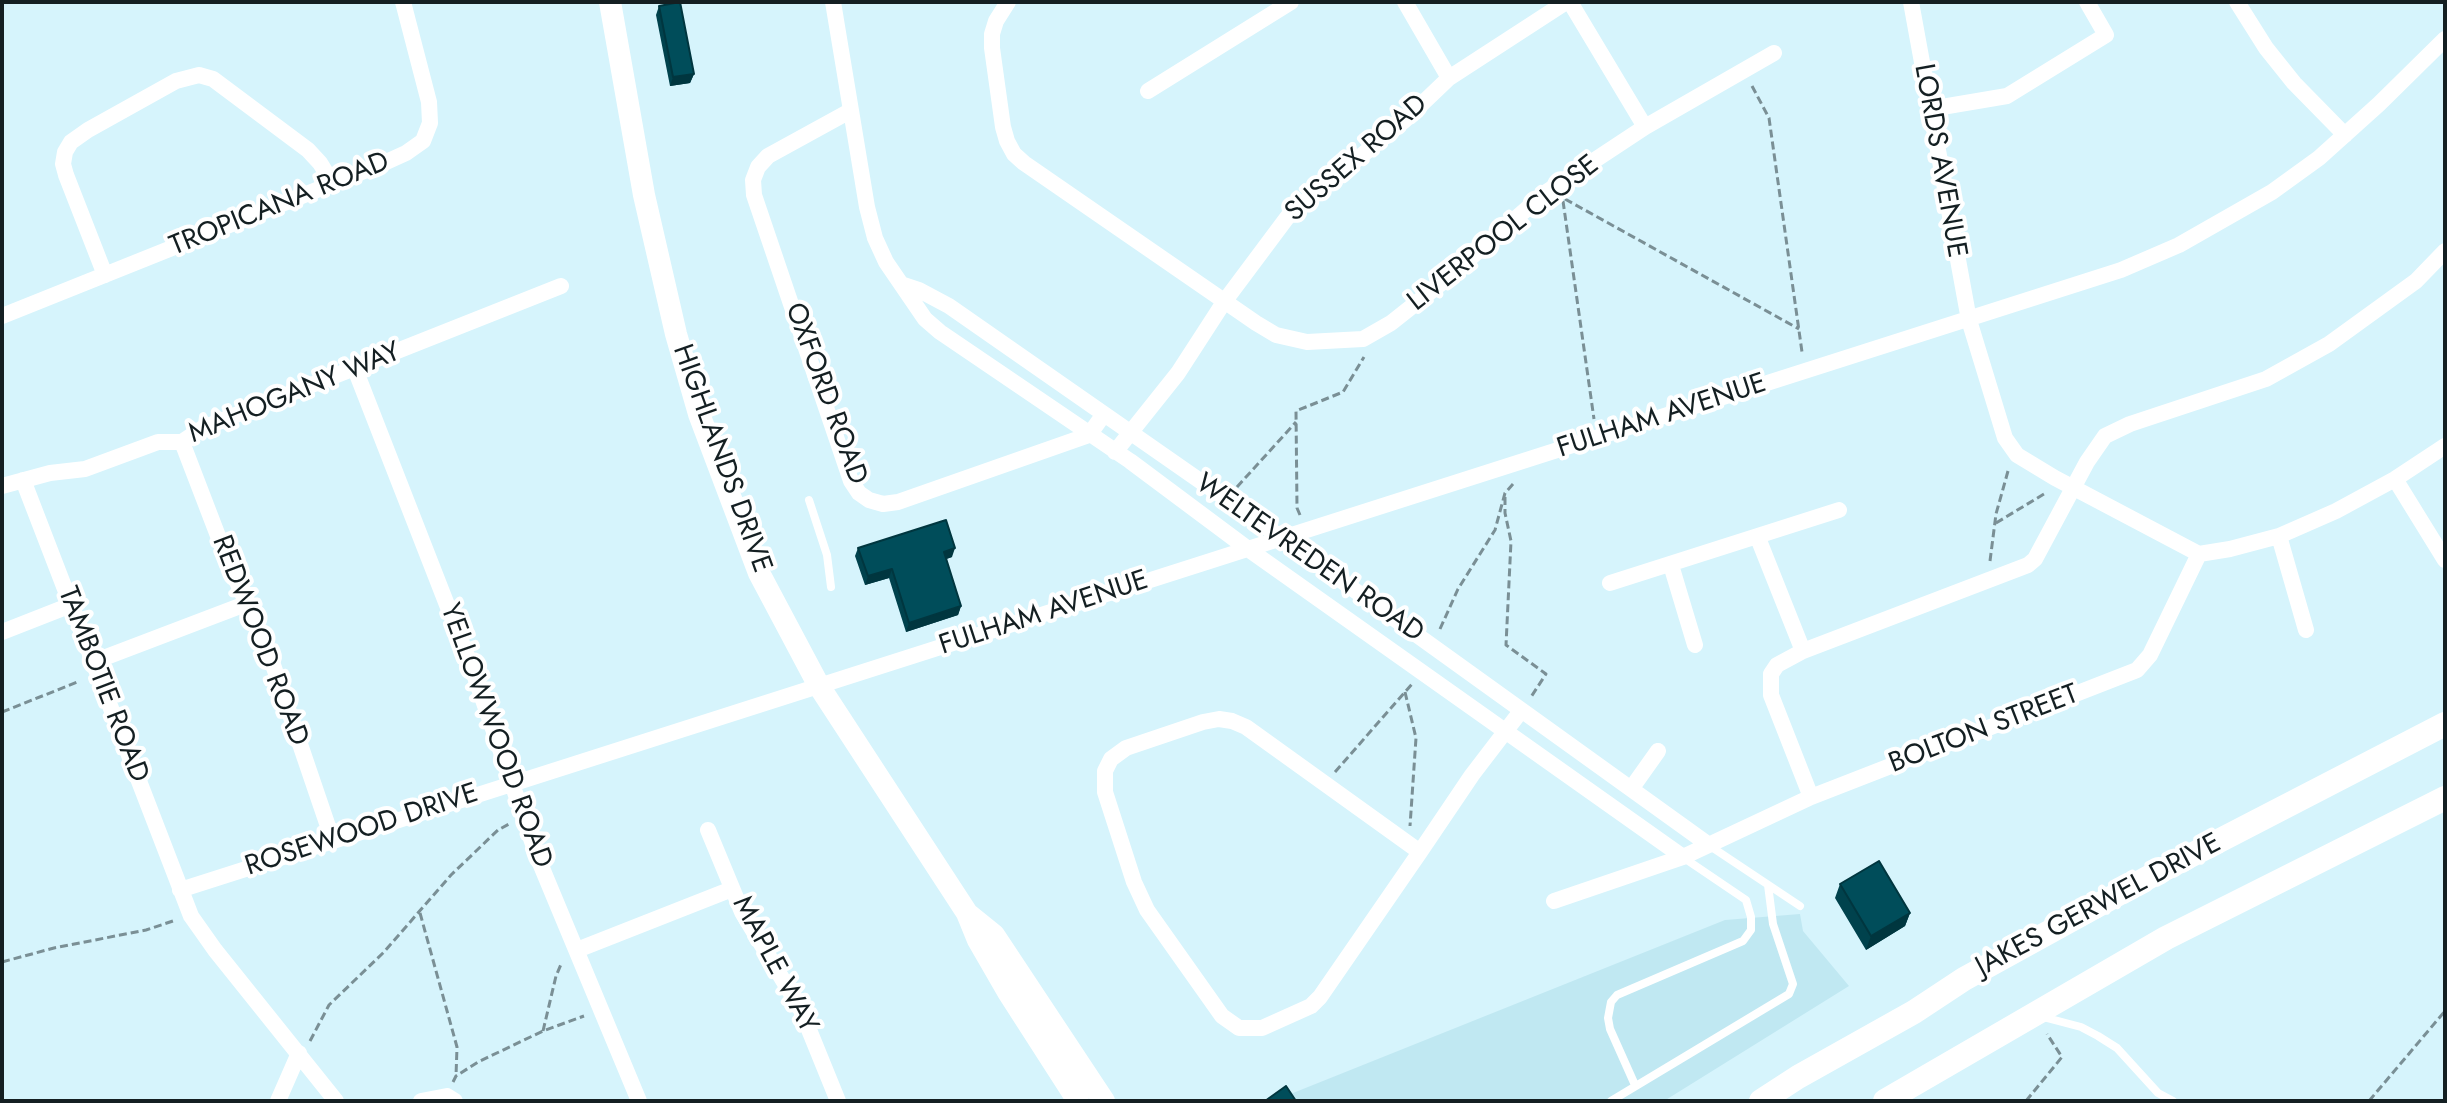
<!DOCTYPE html>
<html>
<head>
<meta charset="utf-8">
<style>
  body { margin:0 }
  #map { position:relative; width:2447px; height:1103px; overflow:hidden; background:#d6f4fc; font-family:Jost,sans-serif }
  canvas { display:block }
  .frame { position:absolute; inset:0; border:4px solid #141f22; pointer-events:none }
</style>
</head>
<body>
<div id="map">
<canvas width="2447" height="1103"></canvas>
<div class="frame"></div>
</div>
<script>
const g = document.querySelector('canvas').getContext('2d');
g.lineJoin = 'round';
function paint(path, color) { g.fillStyle = color; g.fill(path, 'evenodd'); }
const poly = rows => new Path2D(rows.map(r => 'M' + r).join(''));
function stroke(path, color, width, dash) { g.strokeStyle = color; g.lineWidth = width; g.lineCap = dash ? 'butt' : 'round'; g.setLineDash(dash || []); g.stroke(path); }
function label(font, color, halo, rows, align = 'center') {
  g.font = font + ' Jost,sans-serif'; g.lineWidth = 8; g.setLineDash([]); g.textBaseline = 'middle'; g.strokeStyle = halo; g.fillStyle = color; for (const [text, x, y, turn = 0] of rows) {
    g.save(); g.translate(x, y); g.rotate((+turn || 0) * Math.PI / 180); g.textAlign = isNaN(turn) ? turn : align; if (halo) g.strokeText(text, 0, 0); g.fillText(text, 0, 0); g.restore();
  }
}
paint(poly([
  [1800,914,1803,931,1849,986,1664,1101,1286,1101,1283,1097,1725,920]
]), '#c0e8f2');
stroke(poly([
  [1752,86,1769,118,1802,352],
  [1565,199,1799,329],
  [1563,201,1594,419],
  [1237,487,1296,422],
  [1505,497,1505,513,1511,541,1506,645,1546,674,1531,697],
  [1300,515,1297,508,1296,411,1343,392,1364,357],
  [1996,523,2044,494],
  [1990,561,1996,514,2008,471],
  [1440,629,1458,589,1495,530,1505,493,1513,484],
  [1405,692,1416,738,1410,826],
  [2,712,80,681],
  [1335,772,1412,684],
  [420,913,457,1047,456,1076],
  [2,962,54,948,146,930,176,920],
  [543,1031,556,976,562,962],
  [310,1041,329,1005,384,952,451,875,498,830,509,824],
  [453,1082,456,1076,478,1062,543,1031,584,1016],
  [2026,1101,2062,1057,2047,1034],
  [2369,1101,2445,1011]
]), '#7a8f95', 3, [8, 4]);
stroke(poly([
  [809,500,827,555,831,587],
  [1710,846,1800,906],
  [2043,1017,2081,1027,2098,1036,2117,1048,2158,1093,2173,1101],
  [1635,1085,1610,1029,1608,1018,1611,1002,1617,995,1743,941,1751,930,1751,917,1746,900,1684,858],
  [1611,1101,1789,994,1793,984,1773,924,1768,885]
]), '#fff', 8);
stroke(poly([
  [833,2,867,207,875,238,886,262,925,319,940,332,1130,461,1248,549,1683,857],
  [1008,2,996,21,992,34,992,48,1003,127,1007,141,1014,154,1024,163,1256,323,1276,335,1307,342,1363,339,1391,323,1444,281,1545,193,1645,127,1774,53],
  [1405,2,1449,78],
  [1570,2,1645,127],
  [1911,2,1969,320,2005,438,2017,455,2055,478,2199,554,2230,549,2279,536,2336,511,2395,479,2445,446],
  [2237,2,2266,48,2294,83,2345,135],
  [1148,91,1291,2],
  [1930,109,2007,96,2106,35,2087,2],
  [850,111,768,156,758,167,753,180,754,195,851,481,859,493,869,500,883,504,898,502,1089,435,1104,414],
  [105,275,66,175,63,164,65,152,71,142,88,130,176,81,199,75,213,79,308,150,320,163,333,184],
  [901,284,919,290,949,306,1282,538,1709,845],
  [2,316,384,163,406,153,423,141,430,123,429,102,403,2],
  [355,369,474,674,537,856,639,1101],
  [182,442,228,562,269,653,333,841],
  [1115,452,1178,373,1224,302,1289,215,1405,120,1449,78,1566,2],
  [2395,479,2445,560],
  [23,480,191,916,215,950,336,1101],
  [2,486,50,473,85,469,158,442,182,442,203,428,561,286],
  [2279,536,2306,630],
  [1758,538,1803,651],
  [1671,565,1695,645],
  [1610,583,1839,510],
  [2,632,71,605],
  [93,662,248,603],
  [1631,789,1658,751],
  [1811,797,1771,695,1771,674,1777,665,1803,651,2028,565,2035,559,2087,462,2105,436,2130,424,2266,379,2329,344,2416,281,2445,251],
  [708,830,742,912,801,1010,838,1101],
  [1420,852,1246,727,1232,721,1219,719,1203,722,1126,748,1111,759,1105,771,1105,792,1134,882,1147,910,1222,1016,1239,1028,1262,1028,1311,1006,1320,997,1420,852,1472,775,1521,711],
  [180,890,2121,270,2179,245,2272,192,2319,158,2379,104,2445,39],
  [1554,901,1683,857,1811,797,2137,670,2150,655,2199,554],
  [577,950,732,889],
  [278,1101,299,1053],
  [421,1101,447,1096,455,1101]
]), '#fff', 16);
stroke(poly([
  [610,2,644,195,676,334,699,414,759,573,819,686,967,913,978,940,1008,992,1078,1101],
  [968,914,994,935,1104,1101]
]), '#fff', 22);
stroke(poly([
  [1761,1101,1798,1077,1914,1012,1964,979,2151,876,2445,724],
  [1885,1101,2166,938,2445,798]
]), '#fff', 24);
paint(poly([
  [659,6,694,74,690,83,670,86,656,15],
  [858,548,952,557,946,559,961,606,958,615,906,632,889,578,865,585,855,556],
  [1840,884,1910,913,1905,926,1866,950,1835,898]
]), '#00424d');
paint(poly([
  [694,74,690,83,670,86,673,77],
  [955,548,952,557,941,561,944,552],
  [892,569,889,578,865,585,868,576],
  [961,606,958,615,906,632,909,623],
  [1910,913,1905,926,1866,950,1871,936]
]), '#00363f');
const building = poly([
  [680,2,694,74,673,77,659,6,680,2],
  [946,520,955,548,944,552,961,606,909,623,892,569,868,576,858,548,946,520],
  [1879,861,1910,913,1871,936,1840,884,1879,861],
  [1286,1086,1296,1101,1265,1101,1286,1086]
]);
paint(building, '#004d5a');
stroke(building, '#00363f', 2);
label('28px', '#141f22', '#fff', [
  ["SUSSEX ROAD",1357,159,-41],
  ["LORDS AVENUE",1939,161,80],
  ["TROPICANA ROAD",280,205,-22],
  ["LIVERPOOL CLOSE",1504,234,-38],
  ["MAHOGANY WAY",295,394,-22],
  ["OXFORD ROAD",825,394,70],
  ["FULHAM AVENUE",1662,417,-18],
  ["HIGHLANDS DRIVE",721,459,70],
  ["WELTEVREDEN ROAD",1309,559,35],
  ["FULHAM AVENUE",1044,614,-18],
  ["REDWOOD ROAD",259,641,69],
  ["TAMBOTIE ROAD",102,685,69],
  ["BOLTON STREET",1984,730,-21],
  ["YELLOWWOOD ROAD",495,736,70],
  ["ROSEWOOD DRIVE",362,831,-18],
  ["JAKES GERWEL DRIVE",2099,906,-28],
  ["MAPLE WAY",774,965,62]
]);
</script>
</body>
</html>
